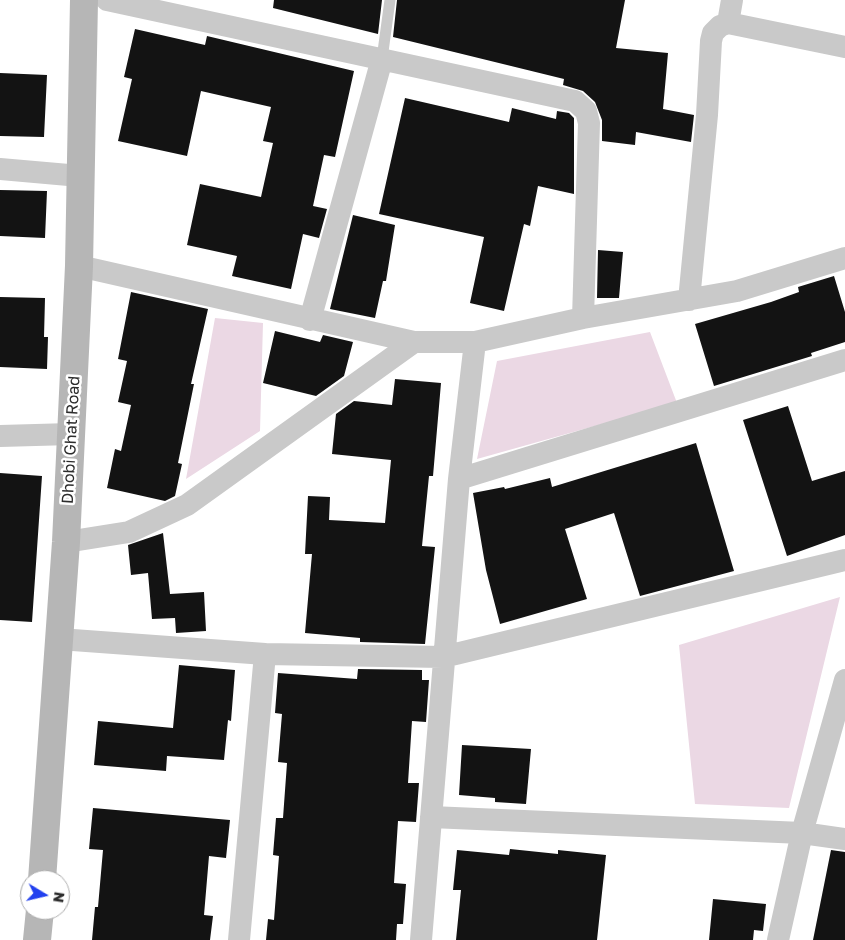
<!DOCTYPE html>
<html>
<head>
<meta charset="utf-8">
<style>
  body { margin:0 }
  #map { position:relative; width:845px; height:940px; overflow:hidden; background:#fff; font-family:"Golos Text",sans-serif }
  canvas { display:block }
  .north { position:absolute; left:20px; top:870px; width:50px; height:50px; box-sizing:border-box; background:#fff; border:1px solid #ababab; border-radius:50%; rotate:99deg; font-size:14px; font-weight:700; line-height:20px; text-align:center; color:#2c2c2c }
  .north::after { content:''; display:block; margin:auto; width:18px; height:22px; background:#2241ef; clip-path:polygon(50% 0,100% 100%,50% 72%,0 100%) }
</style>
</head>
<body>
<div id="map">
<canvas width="845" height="940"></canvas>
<div class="north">N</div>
</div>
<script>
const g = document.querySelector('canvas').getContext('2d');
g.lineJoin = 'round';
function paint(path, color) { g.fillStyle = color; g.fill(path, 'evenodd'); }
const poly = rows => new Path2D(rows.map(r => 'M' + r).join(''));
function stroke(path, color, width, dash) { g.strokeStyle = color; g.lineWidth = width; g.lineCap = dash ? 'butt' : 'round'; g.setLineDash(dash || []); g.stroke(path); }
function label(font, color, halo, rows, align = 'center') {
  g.font = font + ' "Golos Text",sans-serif'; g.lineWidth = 5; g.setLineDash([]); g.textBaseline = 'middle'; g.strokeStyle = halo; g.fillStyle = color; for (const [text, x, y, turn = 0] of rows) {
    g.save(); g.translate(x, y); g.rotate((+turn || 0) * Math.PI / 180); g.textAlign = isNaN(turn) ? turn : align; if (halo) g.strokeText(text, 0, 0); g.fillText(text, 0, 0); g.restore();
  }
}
paint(poly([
  [215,318,263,323,260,431,186,479],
  [650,332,677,403,477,459,497,361],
  [840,597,789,808,695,804,679,645]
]), '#ebd8e4');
paint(poly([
  [274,0,382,0,378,34,273,8],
  [397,0,625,0,616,48,668,53,663,109,694,115,691,142,636,132,635,145,602,141,602,120,595,102,583,91,563,85,564,79,393,37],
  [135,29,205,45,207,36,354,71,335,157,324,155,313,206,327,209,319,238,303,234,291,289,232,276,237,256,187,245,200,184,261,197,273,143,263,141,271,107,201,91,187,156,118,141,132,79,124,77],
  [0,73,47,75,44,137,0,136],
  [405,98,509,122,512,108,556,119,557,111,569,113,574,118,574,194,538,186,530,226,524,224,504,311,470,303,484,237,379,214],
  [0,190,47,191,45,238,0,236],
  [353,215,395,225,386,281,383,281,375,318,330,309],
  [598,250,623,252,619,298,597,298],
  [834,276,845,312,845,342,811,353,812,356,714,386,695,324,771,302,799,292,798,287],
  [131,292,208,309,191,384,194,384,178,463,182,464,175,496,165,501,107,488,115,449,121,451,131,405,118,402,127,361,118,359],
  [0,297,45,298,44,337,48,337,47,369,0,367],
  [275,331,320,342,323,335,353,342,344,376,316,396,263,383],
  [395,379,441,383,433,476,429,476,422,546,435,547,425,644,360,642,360,638,305,633,312,554,305,554,308,496,330,497,329,520,385,523,391,460,332,454,336,414,354,401,392,405],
  [788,406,812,481,845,471,845,535,787,556,743,420],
  [696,443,734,571,640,596,614,513,565,529,587,599,500,624,486,570,473,493,504,487,505,489,550,478,552,487],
  [0,473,42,476,32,622,0,620],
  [163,533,170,594,204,592,206,631,176,633,175,618,152,619,148,573,131,575,128,545],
  [179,665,235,670,231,721,228,720,224,760,167,756,166,771,94,765,98,721,173,728],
  [358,669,422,670,422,680,429,680,426,722,412,721,408,783,419,783,416,822,398,821,394,883,406,884,403,924,397,924,396,940,266,940,268,919,274,920,279,856,273,855,276,818,283,818,287,763,278,762,282,714,275,713,278,673,357,679],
  [462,745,531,749,526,804,495,802,495,798,459,795],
  [93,808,230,820,226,858,209,856,204,915,213,916,210,940,92,940,95,907,98,907,103,850,89,849],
  [510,849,558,854,558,850,606,855,597,940,456,940,461,890,453,890,457,850,509,855],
  [831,850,845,852,845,940,813,940],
  [713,899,766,904,763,931,754,930,753,940,709,940]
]), '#131313');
stroke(poly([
  [382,59,390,0]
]), '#c9c9c9', 11);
stroke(poly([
  [107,0,575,101,586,111,589,123,583,318],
  [728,23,732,0],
  [0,169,80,176],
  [79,266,414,342,475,342,583,318,737,291,845,258],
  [689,300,707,115,711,41,713,33,720,26,728,23,845,47],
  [310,320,382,59],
  [0,436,71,434],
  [459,479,845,360],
  [66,542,129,532,187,505,414,342],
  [59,639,265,654,443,657,845,560],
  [431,817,802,833,845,839],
  [239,940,265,654],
  [421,940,459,479,475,342],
  [778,940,802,833,845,680]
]), '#c9c9c9', 22);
stroke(poly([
  [42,880,66,542,79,266,84,0],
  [37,940,40,910]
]), '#b6b6b6', 28);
label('16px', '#2c2c2c', '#fff', [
  ["Dhobi Ghat Road",71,440,-87]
]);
</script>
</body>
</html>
